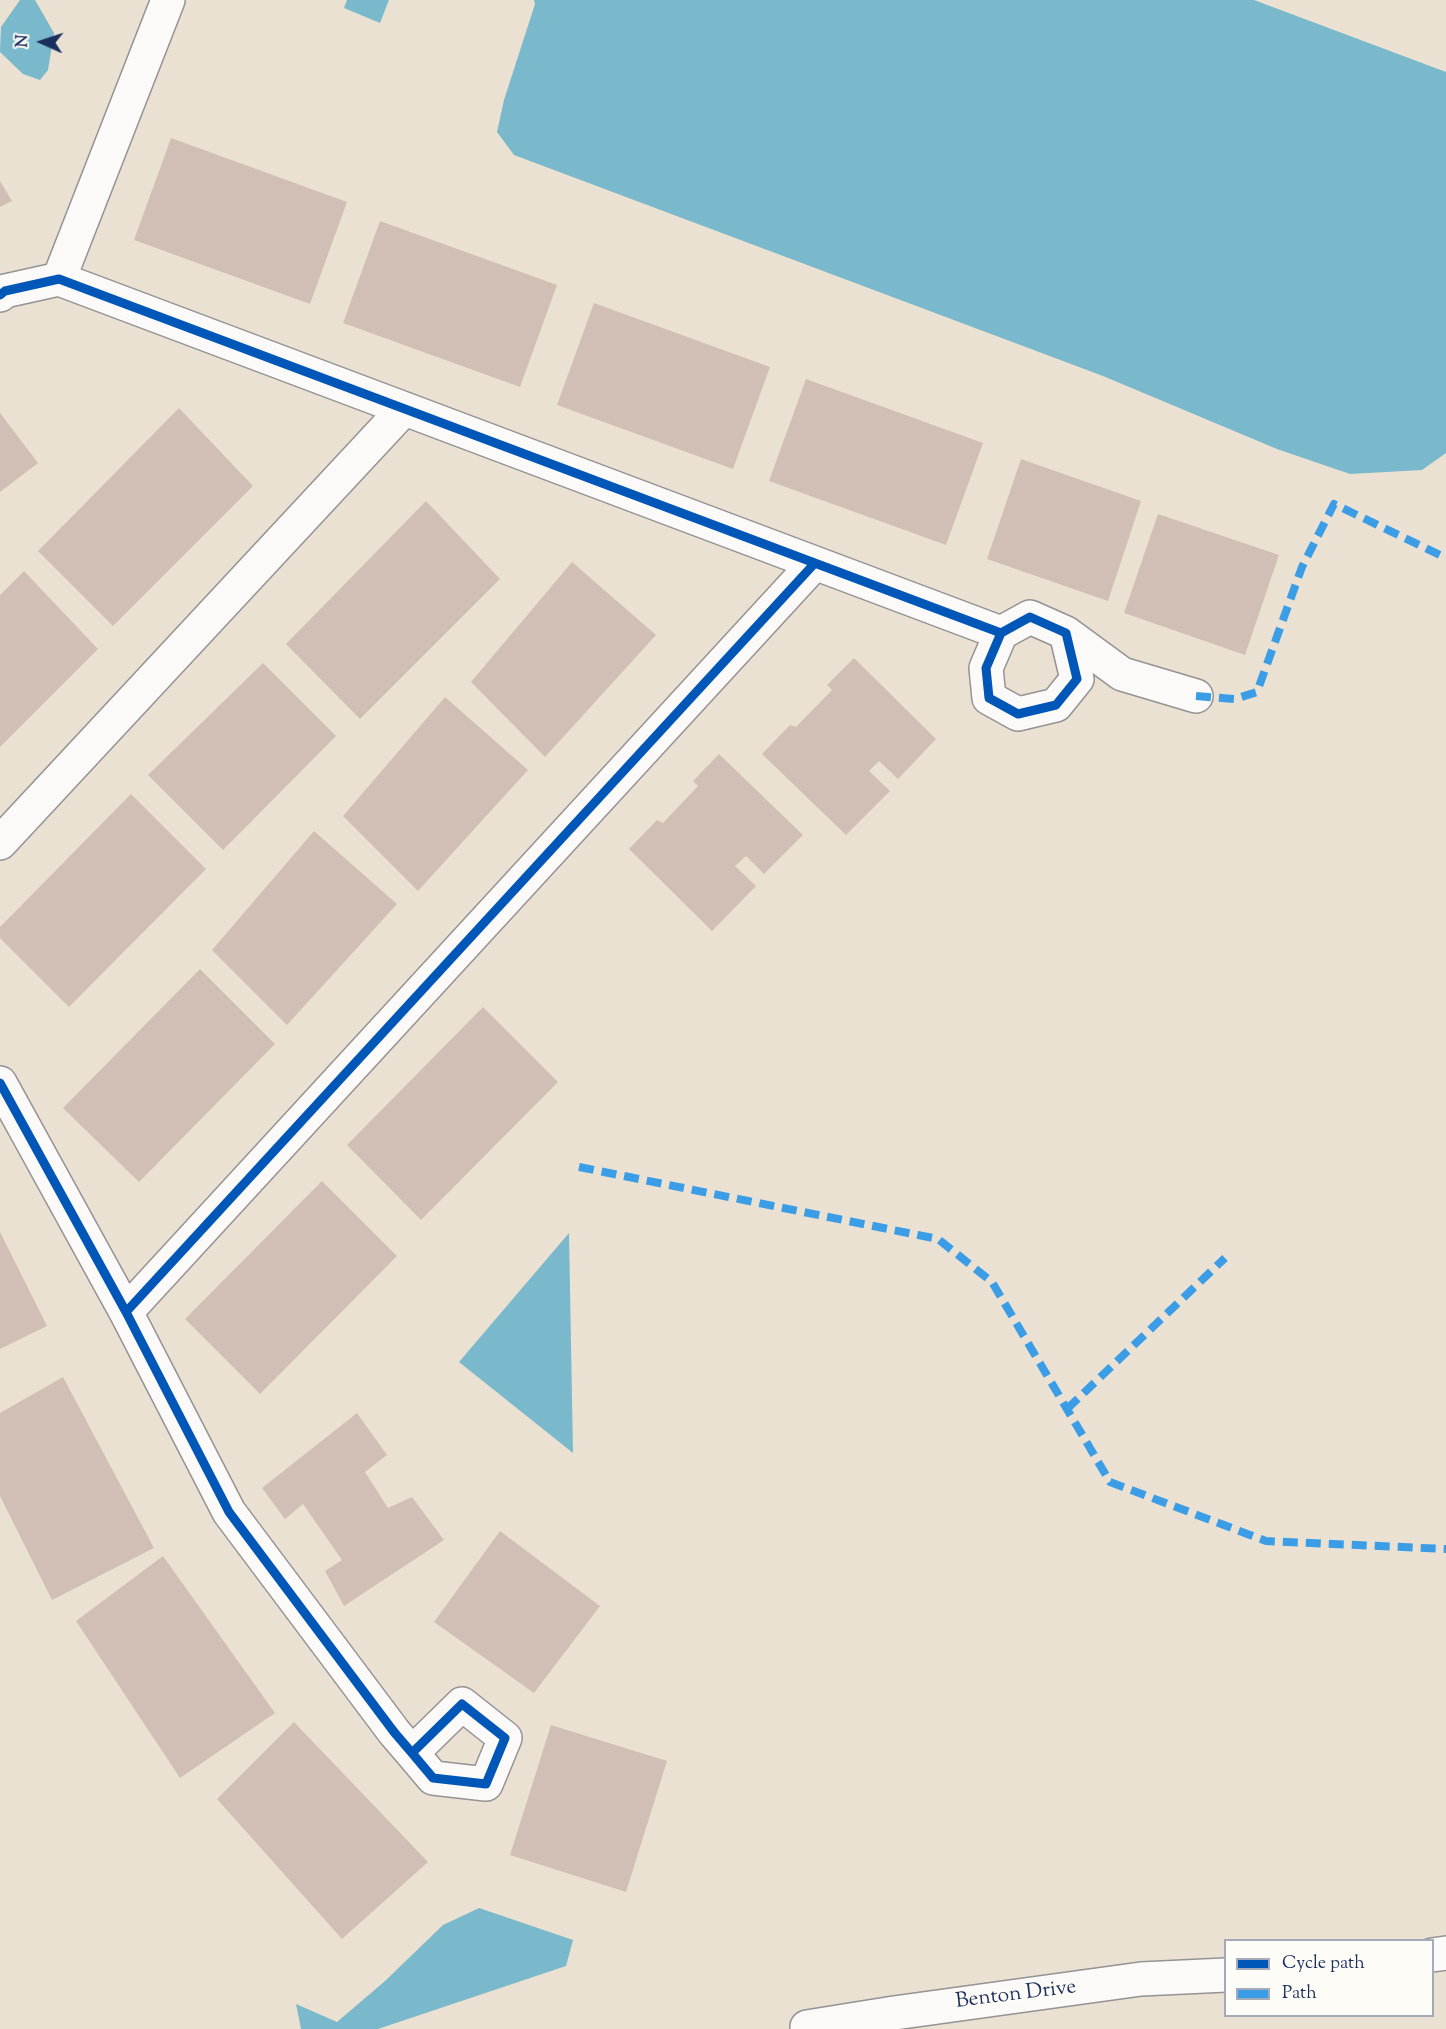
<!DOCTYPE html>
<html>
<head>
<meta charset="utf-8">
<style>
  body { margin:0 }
  #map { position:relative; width:1446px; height:2029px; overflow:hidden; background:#ebe1d3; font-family:"Sorts Mill Goudy",serif }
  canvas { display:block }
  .legend { position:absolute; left:1224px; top:1939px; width:210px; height:78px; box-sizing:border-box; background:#fdfcf7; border:2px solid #a3aaba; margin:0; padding:8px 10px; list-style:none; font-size:18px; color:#1b2f5e }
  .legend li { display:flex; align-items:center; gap:12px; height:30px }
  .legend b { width:30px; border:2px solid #a3aaba }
  .north { position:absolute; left:12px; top:12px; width:60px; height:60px; -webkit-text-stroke:4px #fdfcf7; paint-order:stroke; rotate:273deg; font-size:16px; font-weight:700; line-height:24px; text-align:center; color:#1b2f5e }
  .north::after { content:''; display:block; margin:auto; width:21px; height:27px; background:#1b2f5e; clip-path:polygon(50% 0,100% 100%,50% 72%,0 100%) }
</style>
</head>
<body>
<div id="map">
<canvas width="1446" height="2029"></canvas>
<ul class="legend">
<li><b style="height:8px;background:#0057b8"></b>Cycle path</li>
<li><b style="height:8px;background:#3b9de6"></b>Path</li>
</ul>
<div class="north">N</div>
</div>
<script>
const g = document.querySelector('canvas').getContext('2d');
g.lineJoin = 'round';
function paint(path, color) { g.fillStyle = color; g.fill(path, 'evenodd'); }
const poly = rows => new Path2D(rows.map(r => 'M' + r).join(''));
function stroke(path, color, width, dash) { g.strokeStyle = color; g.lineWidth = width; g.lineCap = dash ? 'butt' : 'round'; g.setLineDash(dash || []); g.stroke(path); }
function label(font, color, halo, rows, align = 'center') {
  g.font = font + ' "Sorts Mill Goudy",serif'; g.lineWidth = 4.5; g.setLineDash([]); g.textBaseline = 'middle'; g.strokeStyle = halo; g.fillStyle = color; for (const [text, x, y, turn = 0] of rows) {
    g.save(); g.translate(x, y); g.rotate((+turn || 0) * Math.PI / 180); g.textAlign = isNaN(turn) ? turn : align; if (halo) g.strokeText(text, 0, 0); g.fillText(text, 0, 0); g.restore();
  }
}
paint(poly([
  [20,0,35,0,54,33,48,70,40,80,23,74,0,52,1,27],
  [347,0,389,0,380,23,344,8],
  [534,0,1254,0,1446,72,1446,453,1422,470,1350,474,1277,449,1103,376,514,155,497,132,504,100,535,4],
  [569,1233,573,1453,459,1362],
  [479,1908,573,1940,566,1966,378,2029,301,2029,296,2004,337,2022,385,1981,443,1925]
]), '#7ab8cb');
paint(poly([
  [171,138,347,202,310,304,134,240],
  [0,181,12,201,0,207],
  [380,221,557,285,520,387,343,323],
  [594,303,770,367,733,469,557,405],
  [806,379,983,443,946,545,769,481],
  [179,408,253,486,113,626,38,551],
  [0,413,38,463,0,492],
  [1021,459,1141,501,1108,601,987,559],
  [426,501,500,579,360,719,286,644],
  [1158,514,1279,555,1245,655,1124,613],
  [572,562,656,635,545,757,471,682],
  [24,571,98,649,0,747,0,595],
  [854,658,936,739,898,779,879,761,869,771,890,791,846,835,762,754,790,725,796,727,832,690,827,685],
  [263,663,336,736,223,850,148,775],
  [445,697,528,770,418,891,343,816],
  [719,754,803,835,764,874,746,856,735,866,756,886,712,931,629,849,657,820,663,823,698,786,693,781],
  [131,794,206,869,69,1007,0,938,0,927],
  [314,831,397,904,287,1025,212,950],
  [200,969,275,1044,139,1182,63,1108],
  [483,1007,558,1082,421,1220,347,1145],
  [322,1181,397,1256,260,1394,185,1319],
  [0,1232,47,1326,0,1349],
  [63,1377,154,1548,52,1600,0,1496,0,1413],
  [357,1413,387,1455,365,1472,388,1508,412,1497,444,1540,344,1606,325,1571,342,1560,303,1504,285,1519,262,1488],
  [500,1531,600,1606,534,1693,434,1622],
  [163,1556,275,1713,180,1778,76,1621],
  [294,1722,428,1862,342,1939,217,1799],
  [551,1725,667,1761,626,1892,510,1855]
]), '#d1bfb5');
const street = poly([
  [59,279,168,0],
  [0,295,5,291,59,279,1001,633,1030,617,1066,633,1077,679,1056,705,1018,714,989,698,986,668,1001,633],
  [1066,633,1122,674,1196,696],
  [0,843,404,409],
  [0,1083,126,1312,229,1512,394,1732,412,1753,433,1778,486,1784,505,1738,462,1704,412,1753],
  [126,1312,814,564],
  [1432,1955,1446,1953],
  [807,2029,807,2027,894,2013,1141,1979,1226,1975]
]);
stroke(street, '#949293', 36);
stroke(street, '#fcfaf8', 33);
stroke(poly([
  [1196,696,1235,699,1257,692,1302,567,1334,504,1446,558],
  [579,1167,938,1239,992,1282,1110,1482,1266,1541,1446,1549],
  [1067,1409,1225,1258]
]), '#3b9de6', 8, [15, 8]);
stroke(poly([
  [0,295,5,291,59,279,1001,633,1030,617,1066,633,1077,679,1056,705,1018,714,989,698,986,668,1001,633],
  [0,1083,126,1312,229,1512,394,1732,412,1753,433,1778,486,1784,505,1738,462,1704,412,1753],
  [126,1312,814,564]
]), '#0057b8', 9);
label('21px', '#1b2f5e', '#fdfcf7', [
  ["Benton Drive",1016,1996,-7]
]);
</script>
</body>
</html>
